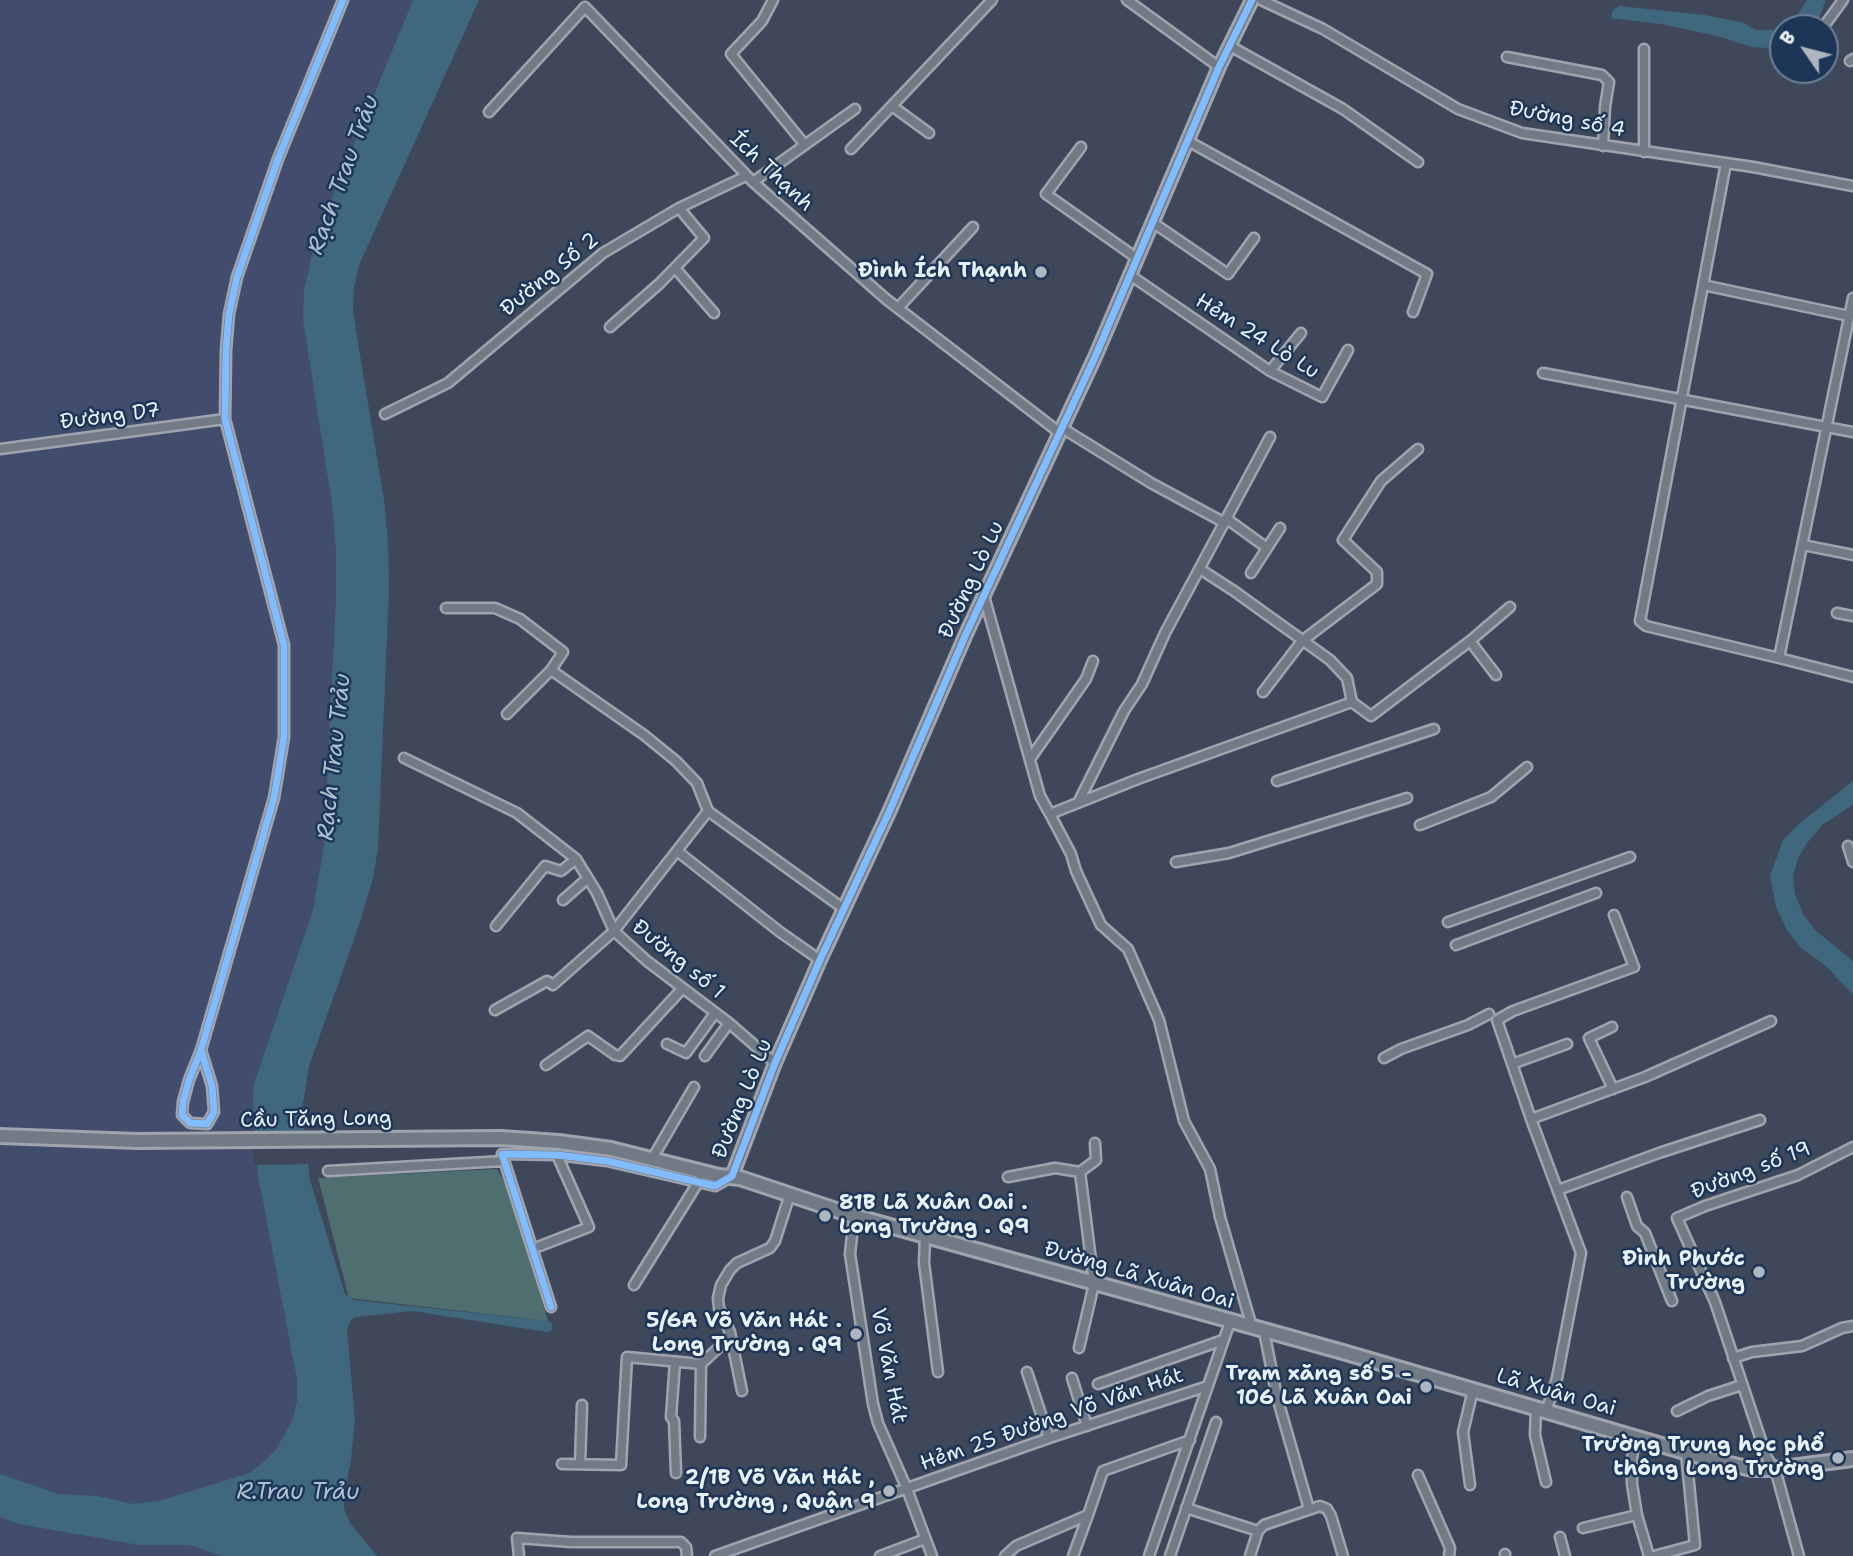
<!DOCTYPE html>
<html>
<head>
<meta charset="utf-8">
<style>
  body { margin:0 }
  #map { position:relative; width:1853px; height:1556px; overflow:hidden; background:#3f485a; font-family:"Shantell Sans",sans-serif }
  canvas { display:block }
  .north { position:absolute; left:1769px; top:14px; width:70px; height:70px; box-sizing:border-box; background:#1d3557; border:2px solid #6e8097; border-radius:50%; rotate:305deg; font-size:19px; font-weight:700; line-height:28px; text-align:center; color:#e8f1f8 }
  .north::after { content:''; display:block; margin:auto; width:24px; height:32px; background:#adb6c1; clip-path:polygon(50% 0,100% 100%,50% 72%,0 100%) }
</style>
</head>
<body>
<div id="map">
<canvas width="1853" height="1556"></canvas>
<div class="north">B</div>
</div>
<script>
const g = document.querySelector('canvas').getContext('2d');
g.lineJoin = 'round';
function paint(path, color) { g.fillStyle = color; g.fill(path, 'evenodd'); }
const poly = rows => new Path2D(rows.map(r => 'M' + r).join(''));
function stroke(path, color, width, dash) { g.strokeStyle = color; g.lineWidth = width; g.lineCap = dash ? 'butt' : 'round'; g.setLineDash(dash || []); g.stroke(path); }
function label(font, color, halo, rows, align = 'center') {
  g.font = font + ' "Shantell Sans",sans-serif'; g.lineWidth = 5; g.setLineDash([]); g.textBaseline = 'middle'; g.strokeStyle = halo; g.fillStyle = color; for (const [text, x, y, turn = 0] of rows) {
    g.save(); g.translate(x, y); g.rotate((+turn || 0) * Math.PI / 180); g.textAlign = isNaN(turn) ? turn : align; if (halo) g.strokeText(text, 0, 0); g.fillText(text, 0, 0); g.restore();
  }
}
paint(poly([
  [0,0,413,0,316,236,304,290,303,320,332,504,336,551,336,599,324,846,313,910,254,1084,254,1127,258,1175,297,1380,305,1556,0,1556]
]), '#424d6d');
paint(poly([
  [497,1169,507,1187,548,1321,349,1298,318,1178]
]), '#4f6e70');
paint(poly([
  [413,0,479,0,359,265,354,288,353,309,356,331,384,500,388,542,389,590,378,848,373,878,359,925,309,1066,302,1110,310,1180,345,1294,354,1300,548,1321,552,1324,552,1330,547,1332,413,1311,356,1317,351,1320,347,1329,355,1420,351,1460,344,1495,344,1509,350,1523,377,1556,224,1556,189,1545,139,1545,19,1524,0,1517,0,1474,59,1494,98,1496,132,1504,159,1501,250,1473,266,1460,277,1448,293,1419,297,1401,297,1380,258,1175,253,1100,254,1084,313,910,324,846,336,599,336,551,332,504,303,320,304,290,316,236],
  [1807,0,1826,0,1815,28,1783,28,1783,44,1765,48,1752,47,1717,36,1661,24,1611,18,1613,10,1619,6,1704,15,1741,22,1756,30,1774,30,1784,27,1795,19],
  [1853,781,1853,805,1823,824,1807,843,1798,858,1793,876,1795,894,1803,914,1815,930,1853,961,1853,995,1825,965,1801,948,1787,930,1776,907,1770,876,1783,840,1799,824]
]), '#3f687e');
paint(poly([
  [310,1145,312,1164,254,1165,252,1146]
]), '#3f485a');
const minor = poly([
  [773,0,762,21,731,54,805,145],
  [1127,0,1219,67],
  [1261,0,1323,29,1458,109,1522,133,1753,167,1853,186],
  [1827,22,1843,0],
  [1230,46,1343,109,1418,162],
  [1644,49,1644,152],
  [1507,57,1602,75,1609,82,1605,107,1603,146],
  [1850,61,1853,59],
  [892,106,929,133],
  [489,112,585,7,753,182,886,299,1060,433],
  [1188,141,1427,274,1413,312],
  [1081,147,1046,194,1138,259],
  [851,149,992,0],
  [1726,163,1640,621,1646,626,1779,658],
  [753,182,855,109],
  [1152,222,1228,274,1254,238],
  [675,268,714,313],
  [1130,275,1270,371,1322,397,1348,350],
  [1703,285,1849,316],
  [1853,298,1779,658,1853,677],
  [898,308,973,227],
  [610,327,659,284,704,238,679,208],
  [1270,371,1301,333],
  [1543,373,1853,432],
  [385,414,448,383,603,253,679,208,746,176],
  [1062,428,1151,483,1225,523],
  [0,449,225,419],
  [1227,519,1267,548],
  [1803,545,1853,555],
  [1200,569,1234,591,1330,660,1347,678,1352,702],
  [1251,573,1280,528],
  [984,596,1040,796,1050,814,1138,779,1352,702,1371,716,1470,641,1510,607],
  [446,608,495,608,520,619,563,652,551,670,644,735,676,761,697,783,708,811,844,909],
  [1837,613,1853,616],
  [1470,641,1496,675],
  [1263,692,1302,641,1377,584,1377,572,1343,540,1381,481,1418,449],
  [507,714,551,670],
  [404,758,517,813,576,859,597,893,614,931,647,961,729,1023,775,1063],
  [1030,759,1086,679,1093,661],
  [1277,781,1434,729],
  [1078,803,1124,711,1142,684,1165,633,1270,437],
  [1050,814,1071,854,1076,871,1101,925,1128,949,1159,1020,1184,1121,1210,1169,1220,1217,1252,1327],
  [1420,825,1491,797,1527,767],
  [1848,846,1853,862],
  [677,851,780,932,820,960],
  [1176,862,1229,853,1407,798],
  [563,900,588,878],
  [1448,922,1630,857],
  [496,926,545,866,561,871,576,859],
  [1456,945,1596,893],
  [495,1010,547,981,553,985,614,931,708,811],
  [1612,1027,1589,1038,1613,1089],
  [667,1044,686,1053,715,1013],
  [201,1050,212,1086,214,1112,207,1124,190,1123,182,1115,183,1102,189,1080,201,1050,274,798,284,737,284,645,225,419,226,350,229,314,237,277,278,159,343,0],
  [705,1056,729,1023],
  [1384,1058,1401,1049,1468,1025,1489,1014],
  [1512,1064,1567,1044],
  [546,1065,588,1036,615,1055,620,1056,683,988],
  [1531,1119,1645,1077,1771,1021],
  [652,1159,694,1087],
  [328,1171,504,1161],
  [1080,1172,1096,1160,1095,1143],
  [1008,1177,1055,1168,1080,1172,1094,1284,1079,1348],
  [1558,1190,1659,1153,1760,1120],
  [1627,1197,1637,1226,1645,1233,1672,1301],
  [854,1216,850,1254,873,1404,878,1423,907,1489,932,1556],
  [925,1237,924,1263,938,1372],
  [540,1246,589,1227,557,1155],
  [634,1285,699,1181],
  [551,1307,502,1154,557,1155,607,1161,715,1186,729,1178],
  [1264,1331,1277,1397,1309,1509],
  [730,1332,742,1391],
  [1733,1358,1752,1352,1802,1346,1842,1328,1853,1326],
  [675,1362,671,1417,674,1421,676,1473],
  [1027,1372,1049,1438],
  [1072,1378,1087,1426],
  [1098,1384,1223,1340],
  [1536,1409,1535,1435,1546,1482],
  [1677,1411,1708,1396,1742,1385],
  [1546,1412,1557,1378,1581,1253,1531,1119,1497,1020,1513,1011,1634,967,1614,915],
  [1635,1436,1632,1459,1632,1484,1637,1515,1649,1556],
  [700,1437,701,1364],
  [562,1464,621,1465,627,1357,701,1364,727,1340,730,1332,719,1308,718,1298,721,1285,730,1270,737,1263,770,1248,775,1241,790,1194],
  [580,1464,582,1405],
  [1418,1475,1450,1548,1449,1556],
  [1470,1485,1463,1432,1473,1390],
  [1186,1508,1258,1531],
  [1583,1528,1637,1515],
  [1560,1537,1565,1556],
  [1505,1554,1505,1556],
  [519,1556,517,1538,571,1542,681,1542,686,1547,687,1556],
  [715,1556,1049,1438,1208,1386],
  [880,1556,925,1539],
  [1005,1556,1016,1546,1088,1515,1103,1471,1190,1440],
  [1073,1556,1088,1515],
  [1149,1556,1230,1322],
  [1170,1556,1216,1422],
  [1250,1556,1258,1531,1264,1525,1320,1506,1327,1509,1331,1516,1343,1556],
  [1654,1556,1695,1545,1686,1452],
  [1799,1556,1775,1469,1767,1458,1715,1302,1677,1218,1705,1206,1798,1175,1853,1147]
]);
const tertiary = poly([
  [732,1176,775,1063,820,960,890,810,966,634,1095,357,1219,67,1252,0]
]);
const secondary = poly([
  [0,1136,138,1141,501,1138,559,1142,611,1149,719,1176,740,1178,854,1216,1343,1352,1716,1461,1752,1469,1775,1469,1853,1459]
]);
stroke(minor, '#9fa4ae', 13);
stroke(tertiary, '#9fa4ae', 16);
stroke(secondary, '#9fa4ae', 18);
stroke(minor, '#727a85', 8);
stroke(tertiary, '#727a85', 10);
stroke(secondary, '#727a85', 12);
stroke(poly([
  [201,1050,212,1086,214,1112,207,1124,190,1123,182,1115,183,1102,189,1080,201,1050,274,798,284,737,284,645,225,419,226,350,229,314,237,277,278,159,343,0],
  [551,1307,502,1154,557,1155,607,1161,715,1186,732,1176,775,1063,820,960,890,810,966,634,1095,357,1219,67,1252,0]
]), '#80bcff', 7);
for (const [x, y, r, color] of [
  [1041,272,7,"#adb6c1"],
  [825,1216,7,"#adb6c1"],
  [1759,1272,7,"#adb6c1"],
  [856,1334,7,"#adb6c1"],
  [1426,1387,7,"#adb6c1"],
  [1838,1458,7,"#adb6c1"],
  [889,1491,7,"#adb6c1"]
]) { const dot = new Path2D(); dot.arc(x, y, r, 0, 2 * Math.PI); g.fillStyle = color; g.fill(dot); stroke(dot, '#1d3557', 2.5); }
label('21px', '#e8f1f8', '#1d3557', [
  ["Đường số 4",1567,120,11],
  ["Ích Thạnh",771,172,43],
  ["Đường Số 2",550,275,-39],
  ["Hẻm 24 Lò Lu",1257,337,32],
  ["Đường D7",110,417,-7],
  ["Đường Lò Lu",972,580,-65],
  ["Đường số 1",678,960,39],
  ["Đường Lò Lu",743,1099,-68],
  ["Cầu Tăng Long",316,1120,-1],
  ["Đường số 19",1751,1171,-21],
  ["Đường Lã Xuân Oai",1139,1276,16],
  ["Võ Văn Hát",888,1366,79],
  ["Lã Xuân Oai",1556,1393,16],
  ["Hẻm 25 Đường Võ Văn Hát",1052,1420,-19]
]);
label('bold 21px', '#e8f1f8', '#1d3557', [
  ["Đình Ích Thạnh",1027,272],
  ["81B Lã Xuân Oai .",839,1204,"left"],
  ["Long Trường . Q9",839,1228,"left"],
  ["Đình Phước",1745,1260],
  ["Trường",1745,1284],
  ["5/6A Võ Văn Hát .",842,1322],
  ["Long Trường . Q9",842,1346],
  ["Trạm xăng số 5 -",1412,1375],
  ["106 Lã Xuân Oai",1412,1399],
  ["Trường Trung học phổ",1824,1446],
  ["thông Long Trường",1824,1470],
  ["2/1B Võ Văn Hát ,",875,1479],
  ["Long Trường , Quận 9",875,1503]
], 'right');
label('italic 23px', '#adc2cf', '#1d3557', [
  ["Rạch Trau Trảu",344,175,-70],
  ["Rạch Trau Trảu",335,757,-84],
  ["R.Trau Trảu",298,1493]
]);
</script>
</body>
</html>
